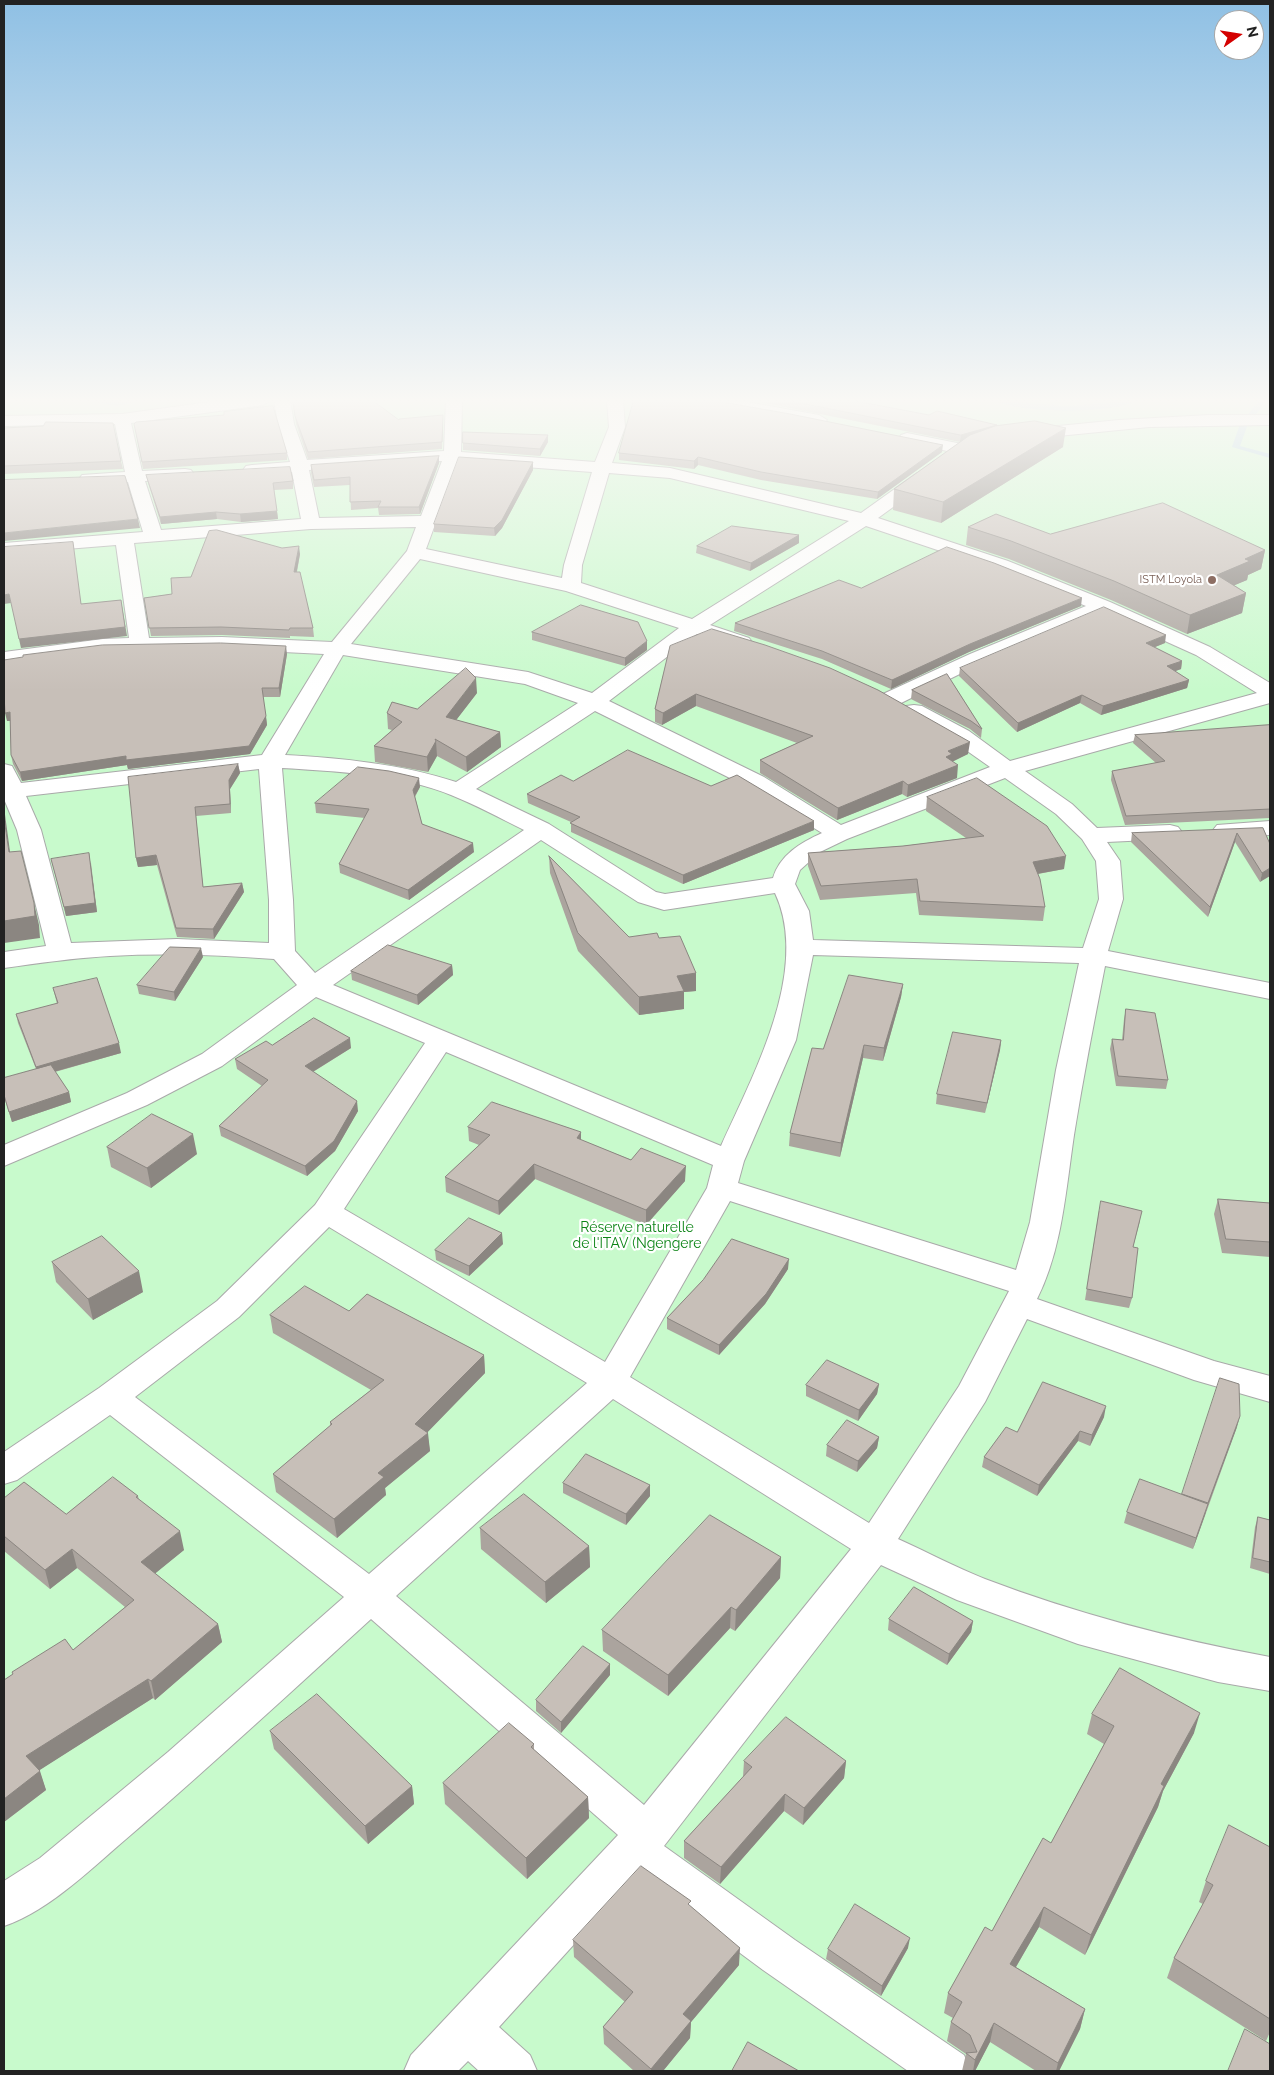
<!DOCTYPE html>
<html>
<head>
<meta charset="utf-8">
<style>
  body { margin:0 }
  #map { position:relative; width:1274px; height:2075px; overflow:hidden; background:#f2efe9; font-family:Raleway,sans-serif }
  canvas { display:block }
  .frame { position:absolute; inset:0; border:5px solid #222; pointer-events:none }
  .north { position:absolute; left:1214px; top:10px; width:50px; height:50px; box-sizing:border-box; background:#fff; border:1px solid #a7a7a7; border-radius:50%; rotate:77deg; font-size:14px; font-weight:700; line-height:20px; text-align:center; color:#222 }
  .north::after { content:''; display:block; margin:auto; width:18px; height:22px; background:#d40000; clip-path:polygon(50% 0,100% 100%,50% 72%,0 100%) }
</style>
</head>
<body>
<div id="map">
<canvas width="1274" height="2075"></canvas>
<div class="frame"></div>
<div class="north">N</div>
</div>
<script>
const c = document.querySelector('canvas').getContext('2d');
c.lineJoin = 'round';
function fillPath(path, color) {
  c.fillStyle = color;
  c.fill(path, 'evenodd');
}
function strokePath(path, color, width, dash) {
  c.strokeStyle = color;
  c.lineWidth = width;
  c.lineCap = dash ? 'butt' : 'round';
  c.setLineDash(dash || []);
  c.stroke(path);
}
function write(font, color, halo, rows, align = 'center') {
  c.font = font + ' Raleway,sans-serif';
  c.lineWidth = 4.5;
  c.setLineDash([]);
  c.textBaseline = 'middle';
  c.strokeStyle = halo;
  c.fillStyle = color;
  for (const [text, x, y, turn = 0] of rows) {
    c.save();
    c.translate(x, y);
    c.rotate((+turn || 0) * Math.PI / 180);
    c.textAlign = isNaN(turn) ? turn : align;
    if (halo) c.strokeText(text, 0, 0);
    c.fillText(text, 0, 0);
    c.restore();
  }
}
const park = new Path2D(`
  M4 400H1270V2071H4Z`);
const stream = new Path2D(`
  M87 400H145L116 406Z
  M994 400 1067 406 1139 400C1113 414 1020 414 994 400Z
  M1260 400H1267L1248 424 1240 446 1270 454V458L1232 447 1240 424Z`);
const minor = new Path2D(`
  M224 400H271L263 405 131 423 142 471 185 469 191 470 194 474 191 478 185 479 145 481 161 530 301 519 292 472 252 475 246 474 243 470 246 466 252 465 290 462 278 424 274 400H290L294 424 307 460 444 451 446 400H462L461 452 595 462 609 427 607 400H623L625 427 612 463 670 468 861 513 917 473H929L932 477 929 481 878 518 1008 561 1110 602 1210 647 1270 683V703L1025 771 1072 804 1097 828 1170 825 1178 827 1182 832 1178 837 1170 839 1107 842 1120 861 1123 899 1108 951 1270 983V999L1105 966C1094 1022 1083 1078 1074 1135 1066 1189 1062 1250 1037 1299L1214 1361 1270 1376V1402L1194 1380 1027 1319 985 1402 898 1539C927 1552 955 1567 985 1579 1077 1614 1173 1639 1270 1657V1691L1218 1682 1078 1644 957 1600 881 1565 664 1846 795 1940 964 2055 971 2071H908L763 1970 636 1876 499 2027 530 2055 537 2071H479L468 2061 458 2071H404L411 2055 618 1835 371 1619C292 1691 214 1763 133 1833 95 1865 51 1910 4 1926V1881L40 1858 168 1752 344 1597 110 1415 17 1480 4 1484V1452L99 1388 217 1301 315 1205 425 1043 316 997 222 1066 147 1105 4 1166V1145L127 1093 202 1054 297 985 274 959C220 955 165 953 110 956 74 958 39 963 4 968V952L46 946 17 830 4 799V764L12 766 21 783 262 755 324 654 222 649 103 651 4 664V652L103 639 129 638 116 545 4 554V543L143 532 128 482 88 484 82 483 79 479 82 475 125 472 115 424 4 426V416L122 414ZM442 461 421 516 319 518 309 470ZM458 462 592 472 564 565 562 578 426 549ZM609 473 670 478 849 521 692 619 581 583 582 565ZM866 526 994 569 1086 606 970 654 883 694 880 699 883 704 891 705 899 704 984 662 1103 613 1196 655 1257 693 1010 761 969 731 922 706 914 705 906 706 903 711 906 716 953 741 990 767 841 825 764 777 609 701 697 634 742 648 749 646 752 642 749 638 710 625ZM416 527 407 551 332 642 222 637 149 638 134 543 311 529ZM420 559 566 591 679 628 592 693 528 672 351 644ZM343 655 525 684 578 703 456 782C401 764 342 758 285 755ZM595 711 748 787 822 833C800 843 780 855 773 878L665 894 656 892 549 824 476 789ZM282 768C335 771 402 775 451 795 476 805 500 818 524 830L315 973 295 951 293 900ZM259 769 269 900V943L177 939 71 943 41 830 26 796ZM1005 778 1056 814 1082 839 1096 861 1099 899 1083 948 813 940 809 911 795 884 800 870 820 852 847 839ZM541 840 638 902 664 910 775 893C811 970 753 1075 721 1146L333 985ZM813 955 1079 963 1056 1070 1030 1222 1016 1270 738 1183 744 1161 796 1040ZM446 1052 713 1165 707 1188 605 1362 344 1209ZM730 1201 1009 1291 959 1386 869 1523 630 1377ZM329 1227 587 1383 369 1574 135 1397 239 1317ZM613 1399 851 1549 644 1805 396 1596Z
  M699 400H736L819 415 827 420 819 425 707 405Z
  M1209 415H1270V425L1149 427 1028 439 1020 434 1028 429 1119 420Z
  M907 433 967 445 969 449 967 453 961 454 901 441 899 438 901 435Z
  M1270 821V835L1225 837 1217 835 1213 830 1217 825Z`);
const wall = new Path2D(`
  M750 400H858L856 402 929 415 997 426 1063 447 941 523 893 510 894 489 960 442Z
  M293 402 399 420 443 422 442 449 308 459 296 424Z
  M224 412 287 453V460L143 469 134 424 224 415Z
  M4 428 121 461 123 469 4 474V475Z
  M548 435V442L540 456 463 450V443Z
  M942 452 877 499 761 480 698 465 694 469 619 460V453Z
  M439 456V463L420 514 379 515 378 508 351 510 350 485 314 487 311 473V465Z
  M533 462V470L502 528 495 536 434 532V524Z
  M146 475 293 481V489L274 490 278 519 241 522 217 519 161 524 148 483Z
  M968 527 1050 534 1265 550 1261 569 1248 575 1247 580 1234 585 1246 593 1242 613 1187 634 1111 600 1009 559 966 545Z
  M799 535V543L750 571 696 553 697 546Z
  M300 554 297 572 313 628 314 637 290 636V638L222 635 151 636 144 598 172 594 191 577Z
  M861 588 1081 606 969 652 891 689 822 659 734 631 735 623Z
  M532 632 647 650 625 666 532 640Z
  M1165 643 1155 647 1182 661 1181 669 1175 671 1189 680 1187 688 1101 715 1080 703 1017 732 959 676 960 668Z
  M670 646 968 754 952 761 957 778 907 797 902 794 837 820 760 773V760L797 743 696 706 662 725 655 722V709Z
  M287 654 280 697H263L267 725 250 754 128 769 127 765 22 781 13 764 11 755 10 721H7Z
  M947 674 982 729 981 738 970 729 911 699 912 690Z
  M477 693 456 720 500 732 501 747 467 772 437 756 428 772 375 762 374 746 392 730 388 729 387 713 417 709Z
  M1270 725V818L1125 825 1111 780 1112 771 1156 763 1133 743 1135 735Z
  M238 764 240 773 230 789 231 813 196 816 203 887 242 883 244 892 214 939 177 937 157 865 138 867 136 858Z
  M573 781 814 830 683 884 571 832V822L528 803 527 794Z
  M420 787 415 797 422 824 474 852 409 900 340 873 339 864 365 818 316 813 315 803Z
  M927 797 1064 869 1038 874 1045 907 1043 921 919 915 916 893 820 900 808 866V853L903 846 966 838 926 811Z
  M1263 828 1270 844 1260 882 1235 842 1208 917 1131 842 1132 833Z
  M549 856 629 937 659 938 696 973V991L684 992V1009L639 1015 578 951 550 873Z
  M51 859 91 863 97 912 66 916Z
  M203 957 175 1001 139 994 137 985Z
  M452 965 453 975 418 1005 352 980 351 971Z
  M903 984 901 997 883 1061 863 1058 840 1157 789 1146 790 1133 823 1049Z
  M53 988 121 1053 55 1072 69 1092 71 1102 12 1122 4 1097V1078L36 1069 18 1023 16 1014 57 1004Z
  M1126 1009 1168 1080 1166 1089 1116 1086 1110 1049 1112 1039 1122 1040 1124 1019Z
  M1001 1040 1000 1050 985 1113 936 1104 937 1094Z
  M272 1045 351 1048 313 1072 358 1111 335 1151 307 1176 221 1136 219 1126 262 1086 237 1069 235 1059Z
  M468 1127 581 1132V1140L685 1181 646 1225 535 1179 499 1215 446 1192 445 1177 479 1145 469 1141Z
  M107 1147 197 1154 151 1188 111 1167Z
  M1218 1199 1270 1203V1257L1222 1253 1214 1214Z
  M1099 1211 1140 1221 1133 1247 1132 1298 1129 1308 1085 1300Z
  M503 1244 469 1276 436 1260 435 1250Z
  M52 1262 143 1292 93 1320 56 1282Z
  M788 1269 765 1304 719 1355 667 1329V1318L703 1280Z
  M349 1311 484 1355 485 1373 427 1432 430 1451 385 1488 386 1495 337 1538 276 1492 273 1474 330 1426V1422L371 1390 273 1333 270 1315Z
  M879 1384 877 1394 858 1421 806 1396V1385Z
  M1104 1417 1090 1446 1078 1441 1037 1496 982 1467 984 1457 1017 1432Z
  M1237 1427 1193 1549 1124 1523 1127 1512 1182 1495Z
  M879 1437 877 1448 857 1472 826 1456 827 1445Z
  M563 1483 650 1485V1496L626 1525 563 1493Z
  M138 1496 139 1500 184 1550 155 1573 218 1624 222 1642 155 1700 153 1698 39 1770 46 1790 4 1822V1680L13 1674 12 1672 73 1650 125 1607 77 1568 50 1589 4 1551V1498L66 1514Z
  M1258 1517 1270 1520V1574L1250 1568 1255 1527Z
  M480 1528 589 1546 590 1567 546 1603 481 1549Z
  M781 1557 780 1578 735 1631 730 1628 668 1696 603 1651 602 1630Z
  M889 1619 973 1621 971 1632 947 1665 888 1630Z
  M610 1675 561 1733 536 1711V1700Z
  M1092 1714 1194 1733 1163 1791 1158 1807 1085 1955 1039 1927 1016 1967 1085 2009 1080 2029 1059 2071H1036L990 2042 975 2071H962L966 2054 947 2041 951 2022 953 2018 944 2013 948 1993 992 1931 1051 1843 1104 1744 1087 1734Z
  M270 1731 412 1786 414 1804 368 1844 274 1749Z
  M534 1744V1750L588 1797 589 1818 527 1879 445 1804 443 1783Z
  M744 1761H846L844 1778 803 1825 784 1811 720 1884 684 1858V1841L743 1777Z
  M1270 1847V2032L1266 2041 1167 1978 1174 1958 1203 1904 1199 1902 1206 1881Z
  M691 1907 739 1965 691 2022 690 2038 663 2071H634L604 2044 603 2027 625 2002 574 1957 573 1940Z
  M908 1948 881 1996 826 1959 828 1949Z`);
const shadedWall = new Path2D(`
  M997 425V432L960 442 961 435Z
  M1066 428 1063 447 941 523 943 502Z
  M548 435V442L540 456V449Z
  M943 445 942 452 877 499 878 492Z
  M439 456V463L420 514 419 507Z
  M698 457V465L694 469V461Z
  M533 462V470L502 528 495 536 494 528Z
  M277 511 278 519 241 522 240 514Z
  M216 512 217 519 161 524 160 517Z
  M138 519 140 528 4 541V542V533Z
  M799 535V543L750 571 751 563Z
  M299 546 300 554 295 580 294 572Z
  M1265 550 1261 569 1248 575 1247 580 1214 594 1217 575 1245 559Z
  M1246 593 1242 613 1187 634 1190 615Z
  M9 594 11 603 4 604V595Z
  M1082 598 1081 606 969 652 891 689 892 680 970 644Z
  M121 600 127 636 21 648 19 639Z
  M1166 635 1165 643 1145 651 1146 643Z
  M647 641V650L625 666V658Z
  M286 646 287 654 280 697 279 688Z
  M1182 661 1181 669 1165 675 1167 666Z
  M476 678 477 693 447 732 446 717Z
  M1189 680 1187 688 1101 715 1103 706Z
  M696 694V706L662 725 663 713Z
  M1082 695 1080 703 1017 732 1018 723Z
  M10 712 12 721H7L5 713Z
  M266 716 267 725 250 754 128 769 127 765 22 781 20 772Z
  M500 732 501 747 467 772 466 757Z
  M436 741 437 756 428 772 427 757Z
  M970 742 968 754 952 762 946 757 948 751Z
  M238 764 240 773 230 789 231 813 230 804 229 780Z
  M958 765 957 778 907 797 908 785Z
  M419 778 420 787 413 799V790Z
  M903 781 902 794 837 820 838 808Z
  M4 807 13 874 9 852 4 818Z
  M814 821V830L683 884V875Z
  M1237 833 1235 842 1208 917 1210 907Z
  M473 843 474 852 409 900 408 890Z
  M89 853 97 912 66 916 64 907Z
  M156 855 157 865 138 867 136 858Z
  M1066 856 1064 869 1031 875 1033 862Z
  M1270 868V876L1260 882 1262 873Z
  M242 883 244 892 214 939 213 929Z
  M34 903 39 925 40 938 4 943V921Z
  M201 948 203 957 175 1001 174 992Z
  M452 965 453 975 418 1005 417 995Z
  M696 973V991L684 992V1009L639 1015V997L677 976Z
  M903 984 901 997 883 1061 884 1048Z
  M350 1038 351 1048 306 1076 305 1066Z
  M1001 1040 1000 1050 985 1113 987 1103Z
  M119 1043 121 1053 39 1076 36 1067Z
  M864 1045 863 1058 840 1157 841 1143Z
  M69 1092 71 1102 12 1122 9 1112Z
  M357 1101 358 1111 335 1151 307 1176 305 1166Z
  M581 1132V1147L577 1138Z
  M193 1134 197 1154 151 1188 147 1168Z
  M534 1164 535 1179 499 1215 498 1201Z
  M686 1166 685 1181 646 1225V1210Z
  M502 1233 503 1244 469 1276V1266Z
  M789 1259 788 1269 765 1304 719 1355V1345Z
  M139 1271 143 1292 93 1320 88 1299Z
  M484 1355 485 1373 421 1439 428 1433 430 1451 385 1488 386 1495 337 1538 334 1519 378 1473 415 1424Z
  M879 1384 877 1394 858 1421 859 1410Z
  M1106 1406 1104 1417 1090 1446 1092 1435Z
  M1240 1416 1237 1427 1205 1513 1208 1503Z
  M1080 1431 1078 1441 1037 1496 1039 1485Z
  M879 1437 877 1448 857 1472 858 1461Z
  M650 1485V1496L626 1525V1514Z
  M1208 1504 1205 1515 1193 1549 1196 1538Z
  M180 1531 184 1550 146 1581 141 1562Z
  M589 1546 590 1567 546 1603 545 1582Z
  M72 1549 77 1568 50 1589 45 1570Z
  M781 1557 780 1578 735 1631 736 1610Z
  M731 1607 730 1628 668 1696V1675Z
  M973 1621 971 1632 947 1665 949 1654Z
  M218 1624 222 1642 155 1700 151 1681Z
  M610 1664V1675L561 1733V1722Z
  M148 1679 153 1698 32 1775 26 1756Z
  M1200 1713 1194 1733 1163 1791 1158 1807 1085 1955 1091 1935 1161 1784Z
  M846 1761 844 1778 803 1825 804 1808Z
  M40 1771 46 1790 4 1822V1799Z
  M412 1786 414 1804 368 1844 365 1826Z
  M785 1794 784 1811 720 1884 721 1867Z
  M588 1797 589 1818 527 1879 526 1858Z
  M1044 1907 1039 1927 1006 1984 1010 1964Z
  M910 1938 908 1948 881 1996 882 1986Z
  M740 1948 739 1965 691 2022 690 2038 663 2071H651V2069L683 2014Z
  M1085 2009 1080 2029 1059 2071H1056L1058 2063Z
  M994 2023 990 2042 975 2071H973L975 2060Z`);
const building = new Path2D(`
  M305 400H372L399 420V419L443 415 442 442 308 452 295 416 293 402Z
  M634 400H711L790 414 943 445 878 492 761 472 698 457 694 461 619 453Z
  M786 400H850L929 415 937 411 997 425 961 435Z
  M273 406 287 453 142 462 134 424 136 422 224 415V412Z
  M1035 421 1066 428 943 502 894 489 970 435 995 426Z
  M46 422 113 423 121 461 4 466V428L43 426Z
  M463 432 548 435 540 449 463 443Z
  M439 456 419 507H378L381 501 350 502V477L314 480 311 465Z
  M459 457 533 462 502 520 494 528 434 524Z
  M290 467 293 481 273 483 277 511 240 514 216 512 160 517 146 475Z
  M125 476 138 519 4 533V480Z
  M1163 503 1265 550 1245 559 1250 561 1217 575 1246 593 1190 615 1114 581 1011 541 968 527 996 514 1050 534Z
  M732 526 799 535 751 563 697 546Z
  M217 530 282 548 299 546 294 572H300L313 628H290L289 630 221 627 149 628 144 598 172 594 171 578 191 577 209 531Z
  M73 542 81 604 121 600 125 627 19 639 9 594 4 595V547Z
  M947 547 994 563 1082 598 970 644 892 680 822 651 735 623 839 580 861 588Z
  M581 605 638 622 647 641 625 658 532 632Z
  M1104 607 1166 635 1146 643 1182 661 1167 666 1189 680 1103 706 1082 695 1018 723 960 668Z
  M712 629 765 645 830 668 878 690 970 742 948 751 952 754 946 757 958 765 908 785 903 781 838 808 760 760 813 736 696 694 663 713 655 709 670 646Z
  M221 643 286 646 279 688H262L266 716 249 746 126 760V756L20 772 11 755 10 712 5 713 4 695V660L23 657V655L102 645Z
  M466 668 476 678 446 717 500 732 466 757 435 739 436 741 427 757 374 746 402 722 387 713 392 702 417 709Z
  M947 674 982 729 971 721 912 690Z
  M1270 725V809L1126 816 1112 771 1165 761 1135 735Z
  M628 750 711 786 737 775 814 821 683 875 570 823 580 817 527 794 561 775 573 781Z
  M238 764 229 780 230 804 195 807 203 887 242 883 213 929 176 928 156 855 136 858 128 777Z
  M358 767 389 771 419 778 413 790 422 824 473 843 408 890 339 864 369 809 315 803Z
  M977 778 1047 826 1066 856 1033 862 1040 879 1045 907 920 901 917 879 821 886 808 853 903 846 984 836 927 797Z
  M4 818 9 852 21 851 34 903 35 916 4 921Z
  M1263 828 1270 844V868L1262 873 1237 833 1210 907 1132 833Z
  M89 853 95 903 64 907 51 859Z
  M549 856 629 937 657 933 659 938 680 936 696 973 677 976 684 991 639 997 578 933Z
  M388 945 452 965 417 995 351 971Z
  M170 947 201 948 174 992 137 985Z
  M849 975 903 984 884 1048 864 1045 841 1143 790 1133 812 1048 823 1049Z
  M97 978 119 1043 36 1067 16 1014 58 1003 53 988Z
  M1126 1009 1155 1013 1168 1080 1118 1076 1112 1039 1123 1040Z
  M314 1018 350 1038 305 1066 357 1101 334 1141 305 1166 219 1126 268 1080 235 1059 266 1041 272 1045Z
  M953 1032 1001 1040 987 1103 937 1094Z
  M51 1065 69 1092 9 1112 4 1095V1078Z
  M492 1102 581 1132 577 1138 631 1160 641 1148 686 1166 646 1210 534 1164 498 1201 445 1177 490 1135 468 1127Z
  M152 1114 193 1134 147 1168 107 1147Z
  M1218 1199 1270 1203V1242L1226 1239Z
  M1101 1201 1142 1211 1133 1247 1138 1248 1132 1298 1087 1289Z
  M469 1218 502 1233 469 1266 435 1250Z
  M102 1236 139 1271 88 1299 52 1262Z
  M732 1239 789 1259 766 1294 719 1345 667 1318 703 1280Z
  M305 1286 349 1311 367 1294 484 1355 415 1424 428 1433 378 1473 384 1477 334 1519 273 1474 332 1424 330 1422 384 1380 270 1315Z
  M827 1360 879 1384 859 1410 806 1385Z
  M1220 1378 1239 1384 1240 1416 1208 1503 1182 1494Z
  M1043 1382 1106 1406 1092 1435 1080 1431 1039 1485 984 1457 1006 1427 1017 1432Z
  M847 1420 879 1437 858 1461 827 1445Z
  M586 1454 650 1485 626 1514 563 1483Z
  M113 1477 138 1496 136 1497 180 1531 141 1562 218 1624 151 1681 148 1679 26 1756 40 1771 4 1799V1680L13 1674 12 1672 65 1639 73 1650 134 1600 72 1549 45 1570 4 1536V1498L24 1482 66 1514Z
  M1140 1479 1208 1504 1196 1538 1127 1512Z
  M524 1494 589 1546 545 1582 480 1528Z
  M710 1515 781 1557 736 1610 731 1607 668 1675 602 1630Z
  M1258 1517 1270 1520V1562L1253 1558Z
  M914 1587 973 1621 949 1654 889 1619Z
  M583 1646 610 1664 561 1722 536 1700Z
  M1120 1668 1200 1713 1161 1784 1164 1786 1091 1935 1044 1907 1010 1964 1085 2009 1058 2063 994 2023 975 2060 966 2053 977 2052 970 2035 951 2022 962 2002 948 1993 985 1927 992 1931 1043 1838 1051 1843 1114 1726 1092 1714Z
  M317 1694 412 1786 365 1826 270 1731Z
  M786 1717 846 1761 804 1808 785 1794 721 1867 684 1841 752 1767 744 1761Z
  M509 1723 534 1744 531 1747 588 1797 526 1858 443 1783Z
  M1229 1825 1270 1847V2019L1174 1958 1213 1885 1206 1881Z
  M641 1866 691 1901 688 1904 740 1948 683 2014 691 2021 651 2069 603 2027 633 1992 573 1940Z
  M855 1904 910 1938 882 1986 828 1949Z
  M1245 2029 1270 2044V2071H1228Z
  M748 2042 799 2071H732Z`);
const markers = [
  [1212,580,5,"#8d6e63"]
];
const farEducationnames = [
  ["ISTM Loyola",1202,580]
];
const parkNames = [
  ["Réserve naturelle",637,1228],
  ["de l'ITAV (Ngengere",637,1244]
];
fillPath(park, '#c8facc');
fillPath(stream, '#aad3df');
strokePath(minor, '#a9a9a9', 2);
fillPath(minor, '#fff');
fillPath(wall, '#aba49e');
fillPath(shadedWall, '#8b8681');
fillPath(building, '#c7bfb8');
strokePath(building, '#8b8681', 1);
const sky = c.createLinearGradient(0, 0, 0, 691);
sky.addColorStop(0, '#8fc0e4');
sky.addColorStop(0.58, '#f9f8f5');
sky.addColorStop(1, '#f9f8f500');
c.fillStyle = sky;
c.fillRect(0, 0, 1274, 691);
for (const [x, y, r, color] of markers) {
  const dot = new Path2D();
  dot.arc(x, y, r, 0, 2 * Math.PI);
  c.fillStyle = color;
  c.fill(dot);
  strokePath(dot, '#fff', 2);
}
write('11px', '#785e54', '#fff', farEducationnames, 'right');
write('14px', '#0c8416', '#fff', parkNames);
</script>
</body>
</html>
